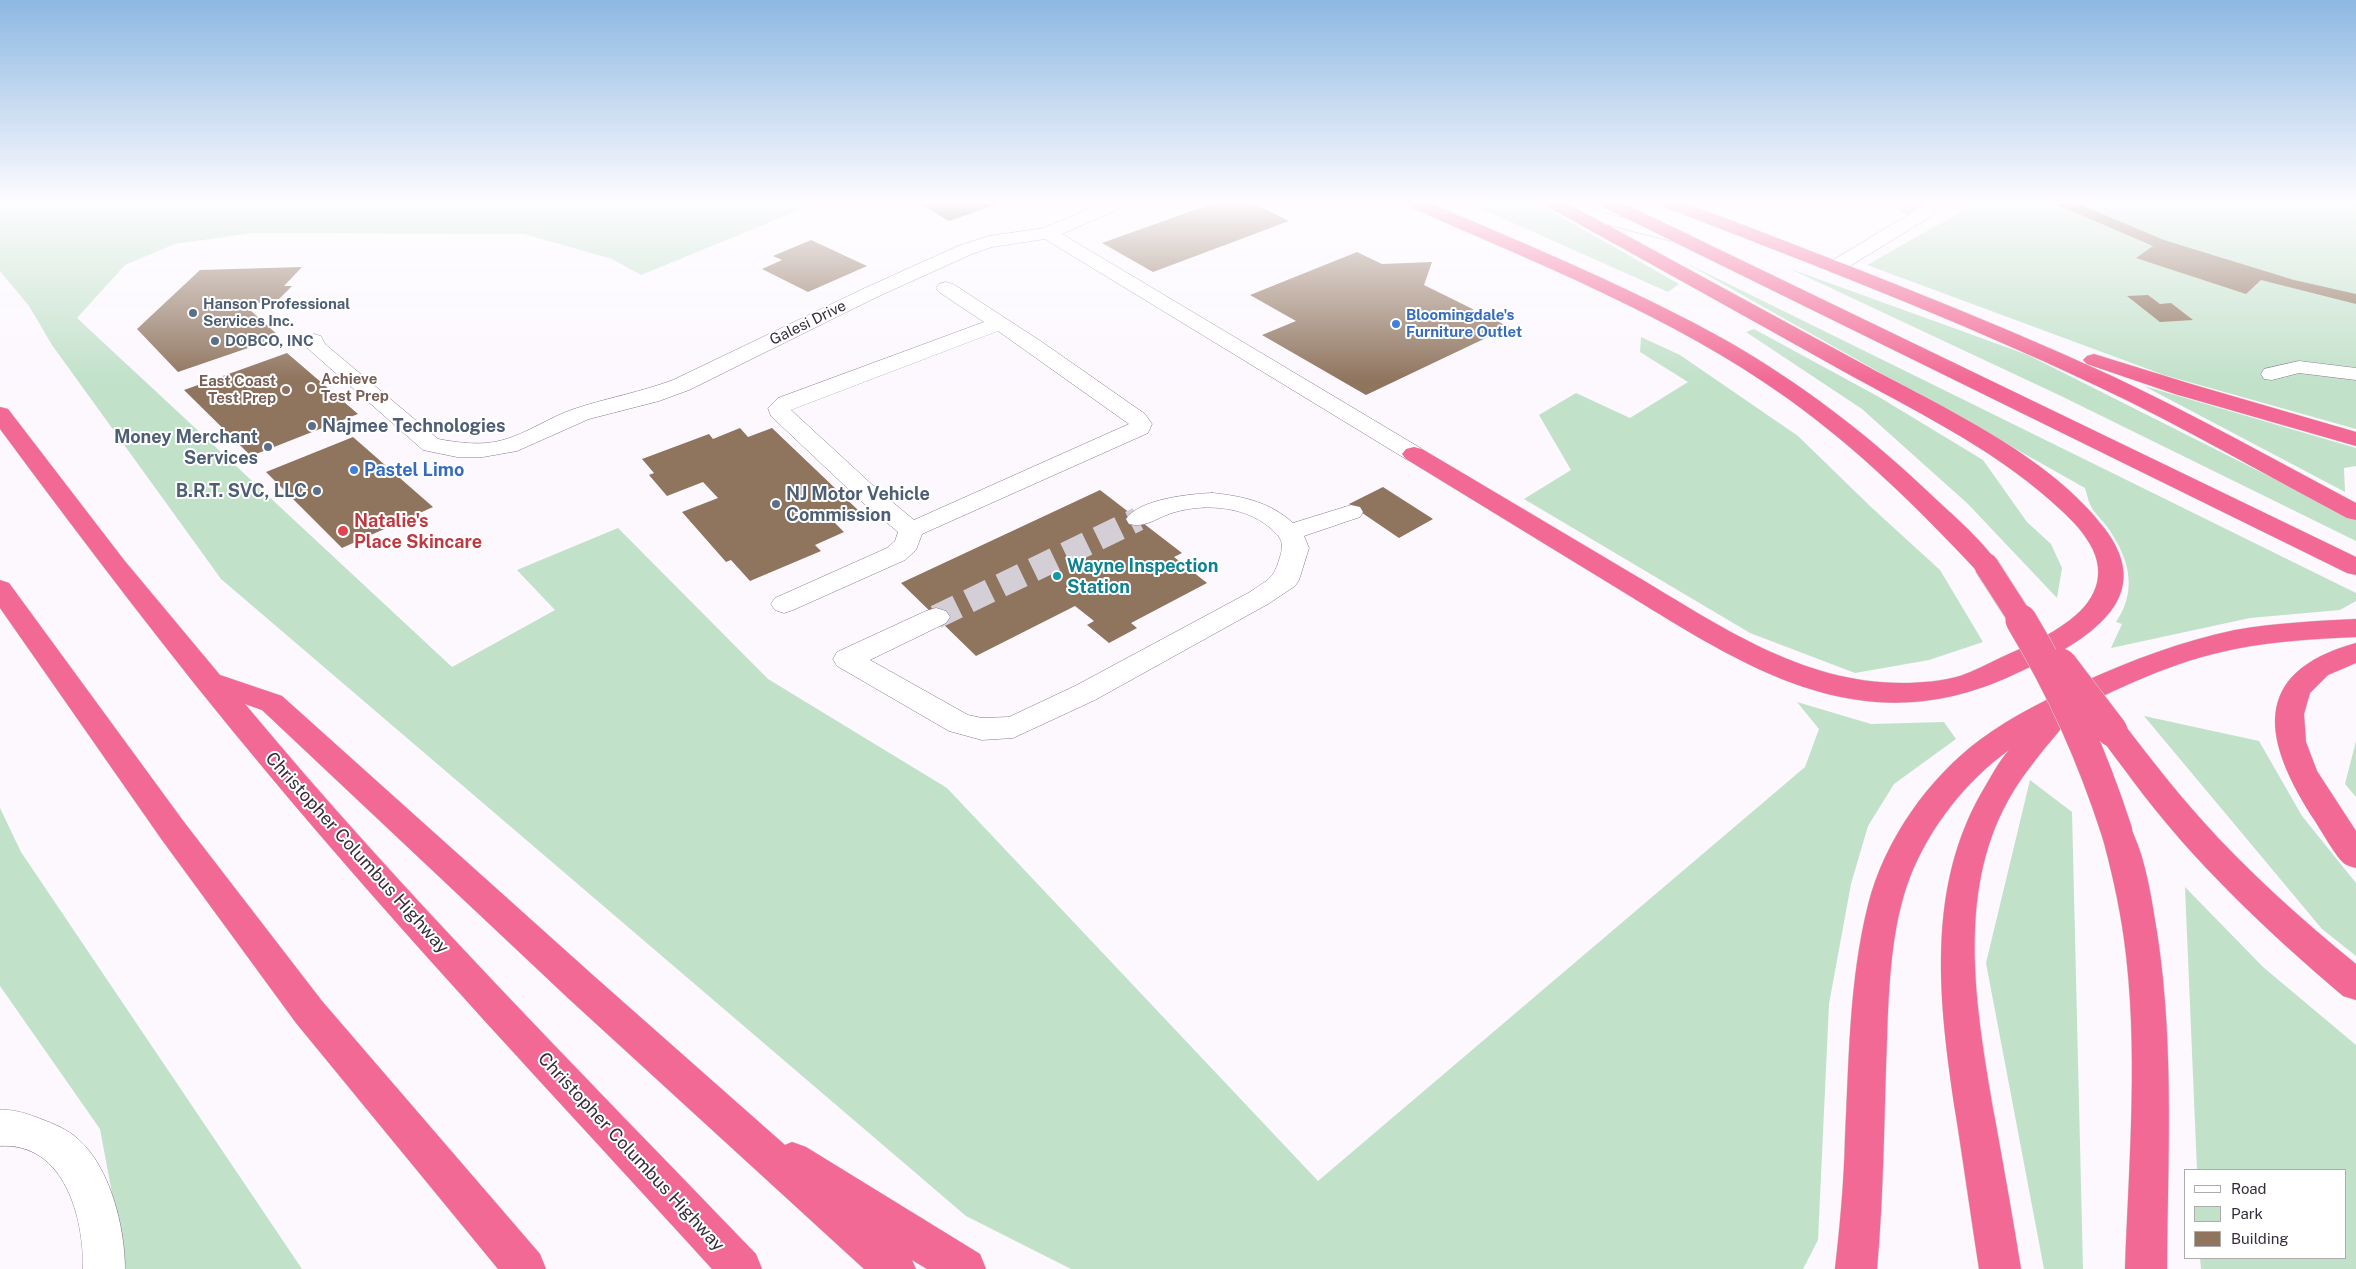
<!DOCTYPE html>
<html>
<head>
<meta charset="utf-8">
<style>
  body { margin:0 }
  #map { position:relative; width:2356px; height:1269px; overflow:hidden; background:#fcf8fe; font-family:"Public Sans",sans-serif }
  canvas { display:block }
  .legend { position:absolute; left:2184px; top:1169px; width:162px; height:90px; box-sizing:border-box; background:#fff; border:1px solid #aeabb0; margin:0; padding:6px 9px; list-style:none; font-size:15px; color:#352d39 }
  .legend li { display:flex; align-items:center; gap:10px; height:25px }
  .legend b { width:25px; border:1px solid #aeabb0 }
</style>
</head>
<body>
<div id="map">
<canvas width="2356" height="1269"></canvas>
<ul class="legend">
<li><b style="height:6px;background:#fff"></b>Road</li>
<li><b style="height:14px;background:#c1e1c9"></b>Park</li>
<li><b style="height:14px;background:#8f745e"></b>Building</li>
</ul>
</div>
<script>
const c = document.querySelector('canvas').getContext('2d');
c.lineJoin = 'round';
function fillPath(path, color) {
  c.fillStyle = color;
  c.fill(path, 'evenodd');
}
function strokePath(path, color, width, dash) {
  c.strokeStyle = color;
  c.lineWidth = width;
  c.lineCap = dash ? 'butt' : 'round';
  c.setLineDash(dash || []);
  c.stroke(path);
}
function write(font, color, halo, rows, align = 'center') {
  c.font = font + ' "Public Sans",sans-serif';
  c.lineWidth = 4;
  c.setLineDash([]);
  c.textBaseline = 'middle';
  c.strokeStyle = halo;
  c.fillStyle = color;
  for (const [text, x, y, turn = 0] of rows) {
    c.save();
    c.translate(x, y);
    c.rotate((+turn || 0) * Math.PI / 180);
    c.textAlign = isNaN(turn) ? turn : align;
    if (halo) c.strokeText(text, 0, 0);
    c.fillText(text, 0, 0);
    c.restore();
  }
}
const green = new Path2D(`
  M0 203H817L641 275 612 259 524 234 253 233 175 244 125 265 77 318 452 667 555 610 517 570 618 528 768 679 947 788 1318 1181 1805 767 1819 729 1797 702 1871 724 1944 722 1956 739 1894 784 1868 826 1851 884 1829 1004 1818 1240 1803 1269H1071L966 1216 221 579 52 345 29 306 0 271Z
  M1468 203H1537L1679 284 1668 292Z
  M1976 203H2356V429L2164 375 1867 265Z
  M1682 261 2356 593V601L2340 610 2250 618 2111 648 2122 624 2116 622C2137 591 2130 561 2110 531 2105 523 2098 517 2093 510 2089 504 2087 495 2085 488Z
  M1788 268 2028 355 2356 520V541L2061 396Z
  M1754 329 1879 397 1983 460 2027 522 2051 544 2062 568 2057 598 1968 504 1862 409 1746 332Z
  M1641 337 1680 355 1798 436 1871 507 1940 570 1983 642 1929 660 1855 673 1750 633 1524 499 1571 470 1539 415 1576 393 1630 418 1688 382 1640 352Z
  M2144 386 2356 448V466L2344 468 2345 492Z
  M2144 716 2259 741 2302 816 2356 883V956L2322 929Z
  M2356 741V797L2345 784Z
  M2030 780 2072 812 2083 1269H2044L1986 963Z
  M0 808 21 852 302 1269H126L100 1129 0 986Z
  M2185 887 2263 967 2356 1045V1269H2201L2200 1258H2345V1170H2197Z`);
const building = new Path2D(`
  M919 203H1002L949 221Z
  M1214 203H1253L1289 221 1153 272 1102 243Z
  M2053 203H2076L2164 240 2294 280 2356 294V304L2261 280 2246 294 2136 258 2153 246Z
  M811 240 867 266 808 292 762 269 782 260 773 256Z
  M1357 252 1382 264 1432 262 1424 285 1509 327 1366 395 1262 335 1296 321 1250 295Z
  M302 267 284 286H292L279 299 273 300 270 303H257L250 310 280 337 178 372 137 329 200 270Z
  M2148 295 2160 304 2171 303 2193 320 2160 322 2127 296Z
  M287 353 358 414 251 456 184 390Z
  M740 428 748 437 772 428 859 511 834 522 844 532 815 545 821 551 750 581 731 560 726 562 682 512 718 498 703 482 667 496 649 475 654 473 642 459 709 434 713 439Z
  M353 437 433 507 342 548 266 472Z
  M1383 487 1433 519 1399 538 1349 504Z
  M1100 490 1182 553 1174 557 1207 583 1131 623 1137 628 1109 643 1087 625 1094 621 1075 606 976 656 901 583Z`);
const minorTunnelFar1 = new Path2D(`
  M1903 203 1927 211`);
const minorTunnel = new Path2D(`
  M936 617 1138 519`);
const minor = new Path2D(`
  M1103 203H1127L1124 207 1062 234 1422 449 1426 454 1422 459 1414 461 1406 459 1045 239 992 247 972 254 879 296 689 390 659 401 589 419 517 451 483 457H457L423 450 305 346 304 340 307 336 314 334 321 336 325 344 438 439C459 443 482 446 503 440 528 433 550 417 574 409 607 398 641 392 673 380L865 288 958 246 989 236 1044 228Z
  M1554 203H1579L1605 213 1691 235 1694 239 1691 243H1679L1593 221 1557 207Z
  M1927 206 1933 207 1936 211 1933 215 1842 271 1835 273 1828 271 1826 267 1828 263 1921 207Z
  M946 282 953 284 1042 342 1145 414 1152 424 1148 433 922 534 916 550 905 560 793 610 784 613 775 610 771 604 775 598 887 548 895 541 898 532 861 501 771 416 768 408 778 398 984 322 939 292 936 288 939 284ZM998 331 1129 424 914 520 879 491 791 410Z
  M2299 361 2356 368V380L2299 373 2272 380 2264 379 2261 374 2264 369Z
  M1212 493C1242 496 1270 502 1293 523L1351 505 1360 507 1363 512 1360 517 1304 536 1309 548 1299 580 1295 586 1268 604 1095 700 1013 738 982 740 949 731 837 666 833 659 837 652 926 611 936 608 946 611 950 617 946 623 870 660 968 715 982 718 1009 717 1075 686 1250 592C1267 580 1273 580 1279 560 1285 543 1282 538 1269 527 1243 505 1200 503 1169 514 1155 519 1145 528 1129 524L1126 519C1139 499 1190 494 1212 493Z
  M0 1110C14 1109 28 1114 41 1119 54 1124 67 1129 78 1139 110 1167 125 1227 125 1269H83C84 1219 65 1142 0 1146Z`);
const highway = new Path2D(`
  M1407 203H1431C1531 247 1633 288 1729 342 1800 383 1866 433 1925 489 1949 512 1981 538 1999 565L1995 571 1986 573 1977 571C1918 508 1857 448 1787 398 1672 316 1538 264 1410 207Z
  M1545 203H1567C1665 256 1763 310 1861 363 1940 406 2051 456 2105 529 2130 562 2131 594 2100 623 2076 646 2045 660 2015 674 1857 749 1739 662 1607 582 1540 541 1473 500 1406 459L1402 454 1406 449 1414 447 1422 449C1493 491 1564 533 1636 576 1719 625 1801 683 1902 683 1922 683 1942 681 1960 676 1974 671 1987 664 2000 658 2024 647 2049 636 2070 620 2099 598 2108 569 2086 538 2077 524 2063 512 2051 501 1989 446 1913 410 1841 370 1743 315 1646 261 1548 207Z
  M1600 203H1623L2356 557V575L2347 573 1603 207Z
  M1661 203H1686C1829 258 1973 312 2112 376 2195 415 2275 460 2356 503V520L2347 518C2264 474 2182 426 2097 386 1956 319 1809 263 1664 207Z
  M2094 354 2191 384 2356 432V446L2175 394 2087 364 2083 360 2087 356Z
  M0 407 8 409 124 560 220 675 282 696 595 977 785 1145 792 1142 806 1147 980 1254 986 1269H927L912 1260 916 1269H864L569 999 262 710 245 704C405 896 583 1074 756 1254L762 1269H712C562 1104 408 942 265 770 173 660 86 545 0 429Z
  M0 580 9 583 184 822 322 1001 540 1254 546 1269H498L296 1023 162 840 0 608Z
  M2356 619V637C2315 639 2275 641 2235 649 2174 661 2117 688 2062 717L2065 722 2060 730C2039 755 2018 780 2003 810 1956 905 1978 1019 1995 1119 2004 1169 2013 1219 2021 1269H1979C1971 1218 1964 1167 1956 1116 1939 1004 1924 886 1986 785 1993 773 2000 760 2009 750 1965 782 1930 827 1910 877 1891 927 1889 985 1887 1038 1884 1115 1884 1192 1877 1269H1835C1840 1225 1844 1182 1845 1138 1849 1061 1849 981 1868 905 1884 841 1928 778 1981 739 2012 716 2048 699 2083 682 2132 660 2182 641 2235 630 2275 623 2315 621 2356 619Z
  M2356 643V663L2328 675 2310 693 2304 714 2306 742 2317 771 2356 831V868C2353 867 2348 866 2345 864 2337 859 2321 830 2315 821 2264 743 2247 673 2356 643Z
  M2112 720 2123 723C2148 755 2173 788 2200 818 2247 871 2301 919 2356 964V1000L2343 996C2267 931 2193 862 2133 781 2121 764 2107 748 2097 731L2101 723Z
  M2117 819 2128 823C2143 850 2149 884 2154 914 2175 1031 2168 1151 2167 1269H2125C2129 1160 2139 1048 2124 939 2119 903 2111 868 2101 832L2106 823Z`);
const highwayBridgeFar1 = new Path2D(`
  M1986 565 2022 621`);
const highwayBridge = new Path2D(`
  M2021 620C2063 690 2092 755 2117 832
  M2061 664 2112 731`);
const markers = [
  [193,313,5,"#5c6f8a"],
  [1396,324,5,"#3f7fe0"],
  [215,341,5,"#5c6f8a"],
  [311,388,5,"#8d6e63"],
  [286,390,5,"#8d6e63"],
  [312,426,5,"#5c6f8a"],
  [268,447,5,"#5c6f8a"],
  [354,470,5,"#3f7fe0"],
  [317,491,5,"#5c6f8a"],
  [776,504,5,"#5c6f8a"],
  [343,531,6,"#e0444e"],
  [1057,576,5,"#0f9aa8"]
];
const farServicenames = [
  ["Hanson Professional",203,304],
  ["Services Inc.",203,321],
  ["DOBCO, INC",225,341]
];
const farShopnames = [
  ["Bloomingdale's",1406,315],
  ["Furniture Outlet",1406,332]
];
const farStreetnames = [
  ["Galesi Drive",808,323,-26]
];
const farEducationnames = [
  ["Achieve",321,379],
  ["Test Prep",321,396],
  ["East Coast",276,381,"right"],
  ["Test Prep",276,398,"right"]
];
const serviceNames = [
  ["Najmee Technologies",322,426],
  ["Money Merchant",258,437,"right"],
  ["Services",258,458,"right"],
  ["B.R.T. SVC, LLC",307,491,"right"],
  ["NJ Motor Vehicle",786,494],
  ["Commission",786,515]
];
const shopNames = [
  ["Pastel Limo",364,470]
];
const healthNames = [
  ["Natalie's",354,521],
  ["Place Skincare",354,542]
];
const cultureNames = [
  ["Wayne Inspection",1067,566],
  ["Station",1067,587]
];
const streetNames = [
  ["Christopher Columbus Highway",357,853,48],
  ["Christopher Columbus Highway",631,1152,47]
];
fillPath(green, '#c1e1c9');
fillPath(building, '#8f745e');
strokePath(minorTunnelFar1, '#d4cfd7', 19, [19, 10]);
strokePath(minorTunnel, '#d4cfd7', 24, [24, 12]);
strokePath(minor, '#8a7693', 1);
strokePath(highway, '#d7d5d7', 1);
fillPath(minor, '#fff');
fillPath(highway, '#f16994');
strokePath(highwayBridgeFar1, '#d7d5d7', 26, []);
strokePath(highwayBridge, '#d7d5d7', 32, []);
strokePath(highwayBridgeFar1, '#f16994', 24);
strokePath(highwayBridge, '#f16994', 31);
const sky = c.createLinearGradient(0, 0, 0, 381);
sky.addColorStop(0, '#8db8e2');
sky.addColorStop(0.53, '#fefcff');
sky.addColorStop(1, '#fefcff00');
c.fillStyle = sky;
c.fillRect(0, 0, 2356, 381);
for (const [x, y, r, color] of markers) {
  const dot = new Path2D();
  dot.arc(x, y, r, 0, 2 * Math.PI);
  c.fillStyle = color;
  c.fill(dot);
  strokePath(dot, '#fff', 2);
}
write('bold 15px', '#4e5e75', '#fff', farServicenames, 'left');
write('bold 15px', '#366cbe', '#fff', farShopnames, 'left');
write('15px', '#352d39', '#fff', farStreetnames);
write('bold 15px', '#785e54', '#fff', farEducationnames, 'left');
write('bold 18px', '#4e5e75', '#fff', serviceNames, 'left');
write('bold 18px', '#366cbe', '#fff', shopNames, 'left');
write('bold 18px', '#be3a42', '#fff', healthNames, 'left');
write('bold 18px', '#0d838f', '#fff', cultureNames, 'left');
write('18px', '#352d39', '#fff', streetNames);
</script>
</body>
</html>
